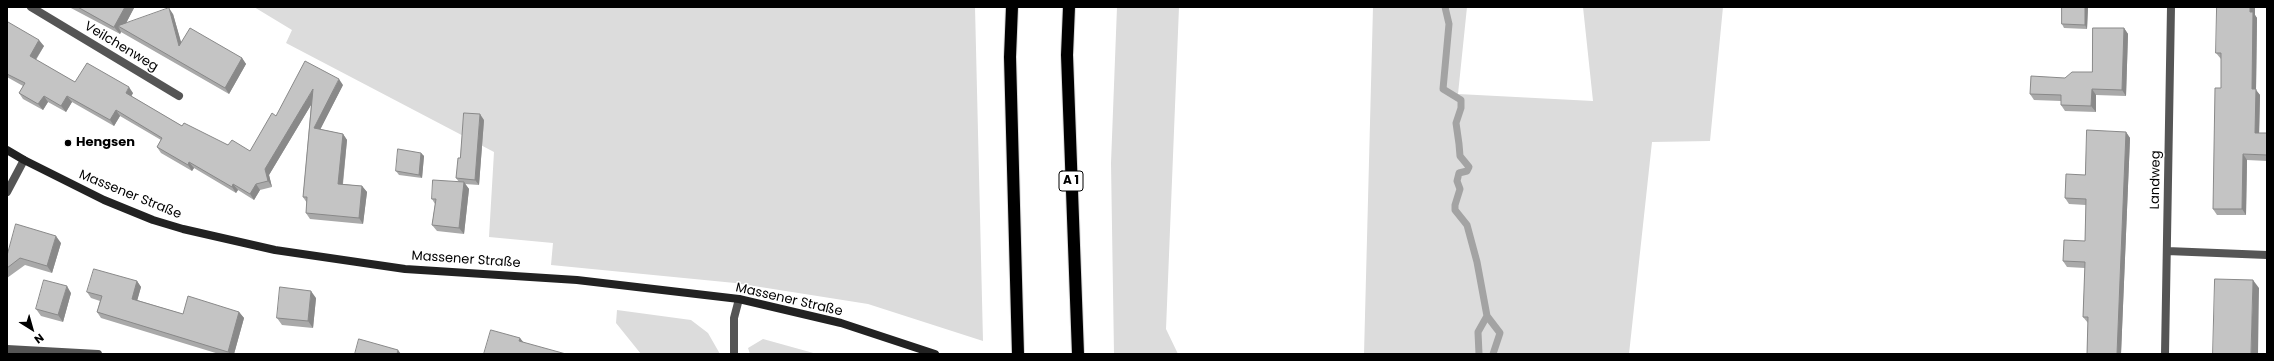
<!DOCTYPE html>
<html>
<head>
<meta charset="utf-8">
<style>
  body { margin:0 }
  #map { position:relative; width:2274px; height:361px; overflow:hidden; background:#fff; font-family:Poppins,sans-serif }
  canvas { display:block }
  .frame { position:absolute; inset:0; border:8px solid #000; pointer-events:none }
  .north { position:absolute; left:12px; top:309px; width:40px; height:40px; -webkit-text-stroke:3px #fff; paint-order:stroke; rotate:143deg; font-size:11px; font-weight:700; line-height:16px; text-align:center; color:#000 }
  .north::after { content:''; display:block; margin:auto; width:14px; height:18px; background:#000; clip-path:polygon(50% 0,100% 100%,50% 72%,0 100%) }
</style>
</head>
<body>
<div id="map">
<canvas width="2274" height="361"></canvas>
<div class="frame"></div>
<div class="north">N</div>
</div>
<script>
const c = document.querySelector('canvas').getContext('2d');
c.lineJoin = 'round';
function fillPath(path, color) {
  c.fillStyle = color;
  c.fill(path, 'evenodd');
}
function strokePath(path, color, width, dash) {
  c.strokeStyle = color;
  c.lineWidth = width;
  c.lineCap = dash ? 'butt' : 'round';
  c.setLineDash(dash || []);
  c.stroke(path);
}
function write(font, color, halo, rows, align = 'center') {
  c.font = font + ' Poppins,sans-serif';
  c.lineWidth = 3;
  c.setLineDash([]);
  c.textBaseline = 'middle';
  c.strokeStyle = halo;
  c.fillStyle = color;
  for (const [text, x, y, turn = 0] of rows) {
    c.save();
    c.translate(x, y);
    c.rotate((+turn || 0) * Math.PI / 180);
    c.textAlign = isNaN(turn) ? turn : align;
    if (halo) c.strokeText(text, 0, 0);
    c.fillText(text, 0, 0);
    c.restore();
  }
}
const green = new Path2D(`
  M254 7H975L983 341 868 304 735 283 551 265 553 243 489 237 494 152 286 43 292 30Z
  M1117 7H1179L1166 329 1178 354H1114L1111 163Z
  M1373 7H1467L1458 94 1593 101 1583 7H1723L1710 141 1652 142 1629 354H1364Z
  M617 310 691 320 708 333 720 354H641L616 323Z
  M763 339 817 354H750L748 348Z`);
const stream = new Path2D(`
  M1445 7 1449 24 1443 89 1461 100V108L1456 123 1459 144 1460 156 1469 167 1467 171 1459 173 1457 181 1460 189 1455 205V210L1467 225 1477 262 1487 316 1500 333 1493 354
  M1479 354 1478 332 1487 316`);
const service = new Path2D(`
  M7 349 98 354`);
const minor = new Path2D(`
  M31 7 179 96
  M7 192 24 160
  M2167 251 2267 255
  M734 354V318L739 299
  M2165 354 2171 7`);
const secondary = new Path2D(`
  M7 150 24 160 104 200 153 220 183 229 275 250 405 269 577 280 739 299 841 323 935 354`);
const motorway = new Path2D(`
  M1012 7 1010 57 1018 354
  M1069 7 1067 55 1078 354`);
const wall = new Path2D(`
  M69 7H134V8L126 23 173 14 181 43 242 58 246 64 229 94 121 32 120 34Z
  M2088 7 2087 29 2064 28 2062 24Z
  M2255 15 2257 18 2256 90 2260 95 2259 133H2267V161L2247 160 2246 215H2217L2213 209 2221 88V59L2216 53Z
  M7 25 44 46 36 60 75 82 133 93 131 96 182 126 228 145 250 151 276 116 343 85 320 129 343 134 347 140 343 184 362 186 367 192 363 224 310 219 306 213 307 203 303 197 311 105 269 175 272 187 260 190 254 200 238 190 236 193 194 168 192 171 161 153 157 147 161 140 120 116 114 126 72 102 66 112 48 102 43 110 23 99 19 93 23 86 7 77Z
  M2124 28 2128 34 2126 96 2096 95V112L2065 111 2061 105V101L2034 100 2030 94 2065 78 2092 72Z
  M484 120 479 185 465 184 469 189 464 234 437 231 432 225 435 204 432 199 459 182 456 178 460 158Z
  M2126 132 2130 138 2121 354H2087L2088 323 2083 317 2085 268 2067 267 2063 261 2085 241 2086 205 2069 204 2065 198 2085 175Z
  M421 153 424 156 422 178 399 175 396 171Z
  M61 243 52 273 25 265 7 278V256Z
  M137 281 141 287 137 300 183 314 239 312 244 318 234 354H219L101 318 97 312 100 301 91 298 87 292Z
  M71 293 63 322 41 316 36 309Z
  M316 298 313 328 282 325 277 318Z`);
const shadedWall = new Path2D(`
  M125 7H134V8L123 29 118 26 121 32 120 34 114 27Z
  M2085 7H2088L2087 29 2085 25Z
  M2250 7H2255V15L2257 18 2256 90 2260 95 2259 139 2255 133 2252 89Z
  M169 8 173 14 184 52 179 46Z
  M2124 28 2128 34 2126 96 2122 90Z
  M39 40 44 46 34 62 30 56Z
  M242 58 246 64 229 94 225 88Z
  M339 79 343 85 318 134 314 128Z
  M129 87 133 93 130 99 126 93Z
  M313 89 317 95 269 175 272 187 268 181 265 169Z
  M2092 89 2096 95V112L2091 106Z
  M44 96 48 102 43 110 38 104Z
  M67 96 72 102 66 112 61 106Z
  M116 110 120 116 114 126 110 120Z
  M480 114 484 120 479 185 475 180Z
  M2126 132 2130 138 2121 354H2117Z
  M343 134 347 140 342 190 338 184Z
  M421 153 424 156 422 178 419 175Z
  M2243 154 2247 160 2246 215 2242 209Z
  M189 162 194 168 192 171 188 165Z
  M464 182 469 189 464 234 459 228Z
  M233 184 238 190 236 193 232 187Z
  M256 184 260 190 254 200 250 194Z
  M362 186 367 192 363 224 359 218Z
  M56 236 61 243 52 273 47 266Z
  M2253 280 2259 288 2258 354H2251Z
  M137 281 141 287 136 305 132 299Z
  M67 286 71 293 63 322 58 315Z
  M311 291 316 298 313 328 308 321Z
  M239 312 244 318 234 354H230L228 352Z
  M520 338 525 344 519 341Z
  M398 350 401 354H397Z`);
const building = new Path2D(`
  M78 7H125L114 27Z
  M2062 7H2085V25L2062 24Z
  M2217 7H2250V12H2253L2252 89H2256L2255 133H2267V155L2243 154 2242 209H2213L2215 88H2221V53H2216Z
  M169 8 179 46 190 28 242 58 225 88 118 26Z
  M8 22 39 40 30 56 75 82 87 63 129 87 126 93 182 126 184 123 228 145 232 140 250 151 272 113 276 116 305 61 339 79 314 128 343 134 338 184 362 186 359 218 306 213 307 197H303L313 89 265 169 268 181 256 184 250 194 233 184 232 187 189 162 188 165 157 147 162 138 116 110 110 120 67 96 61 106 44 96 38 104 19 93 25 83 7 74V25Z
  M2093 28H2124L2122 90 2092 89 2091 106 2061 105V95L2030 94 2031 76 2065 78 2072 72H2092Z
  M464 113 480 114 475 180 456 178 458 158H460Z
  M2087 130 2126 132 2117 354H2087L2088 317H2083L2085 262 2063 261 2064 240 2085 241 2086 199 2065 198 2066 174 2085 175Z
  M398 149 421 153 419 175 396 171Z
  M433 180 464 182 459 228 432 225 436 199H432Z
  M16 224 56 236 47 266 20 258 7 268V256Z
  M94 269 137 281 132 299 183 314 188 296 239 312 228 352 97 312 102 296 87 292Z
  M2215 279 2253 280 2251 354H2213Z
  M44 280 67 286 58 315 36 309Z
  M280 287 311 291 308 321 277 318Z
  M491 330 520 338 519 341 566 354H484Z
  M359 339 398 350 397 354H355Z`);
const markers = [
  [68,143,4,"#000"]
];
const shields = [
  [1071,181,24]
];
const shieldNames = [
  ["A 1",1071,181]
];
const streetNames = [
  ["Veilchenweg",121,47,31],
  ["Landweg",2156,180,-89],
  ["Massener Straße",130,195,22],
  ["Massener Straße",466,260,4],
  ["Massener Straße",789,300,13]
];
const poiNames = [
  ["Hengsen",76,143]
];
fillPath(green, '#dcdcdc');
strokePath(stream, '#a3a3a3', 7);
strokePath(motorway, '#dbdbdb', 14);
strokePath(service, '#555', 8);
strokePath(minor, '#555', 8);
strokePath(secondary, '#222', 8);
strokePath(motorway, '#000', 12);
fillPath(wall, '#a9a9a9');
fillPath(shadedWall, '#898989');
fillPath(building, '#c4c4c4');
strokePath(building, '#898989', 1);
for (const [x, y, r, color] of markers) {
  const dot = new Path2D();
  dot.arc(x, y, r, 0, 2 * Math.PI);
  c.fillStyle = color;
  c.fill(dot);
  strokePath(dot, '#fff', 1.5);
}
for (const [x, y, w] of shields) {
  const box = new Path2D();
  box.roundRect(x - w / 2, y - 10, w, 20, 3);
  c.fillStyle = '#fff';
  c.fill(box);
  strokePath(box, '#000', 1);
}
write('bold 12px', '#000', null, shieldNames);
write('13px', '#000', '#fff', streetNames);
write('bold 13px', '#000', '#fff', poiNames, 'left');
</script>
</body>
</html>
